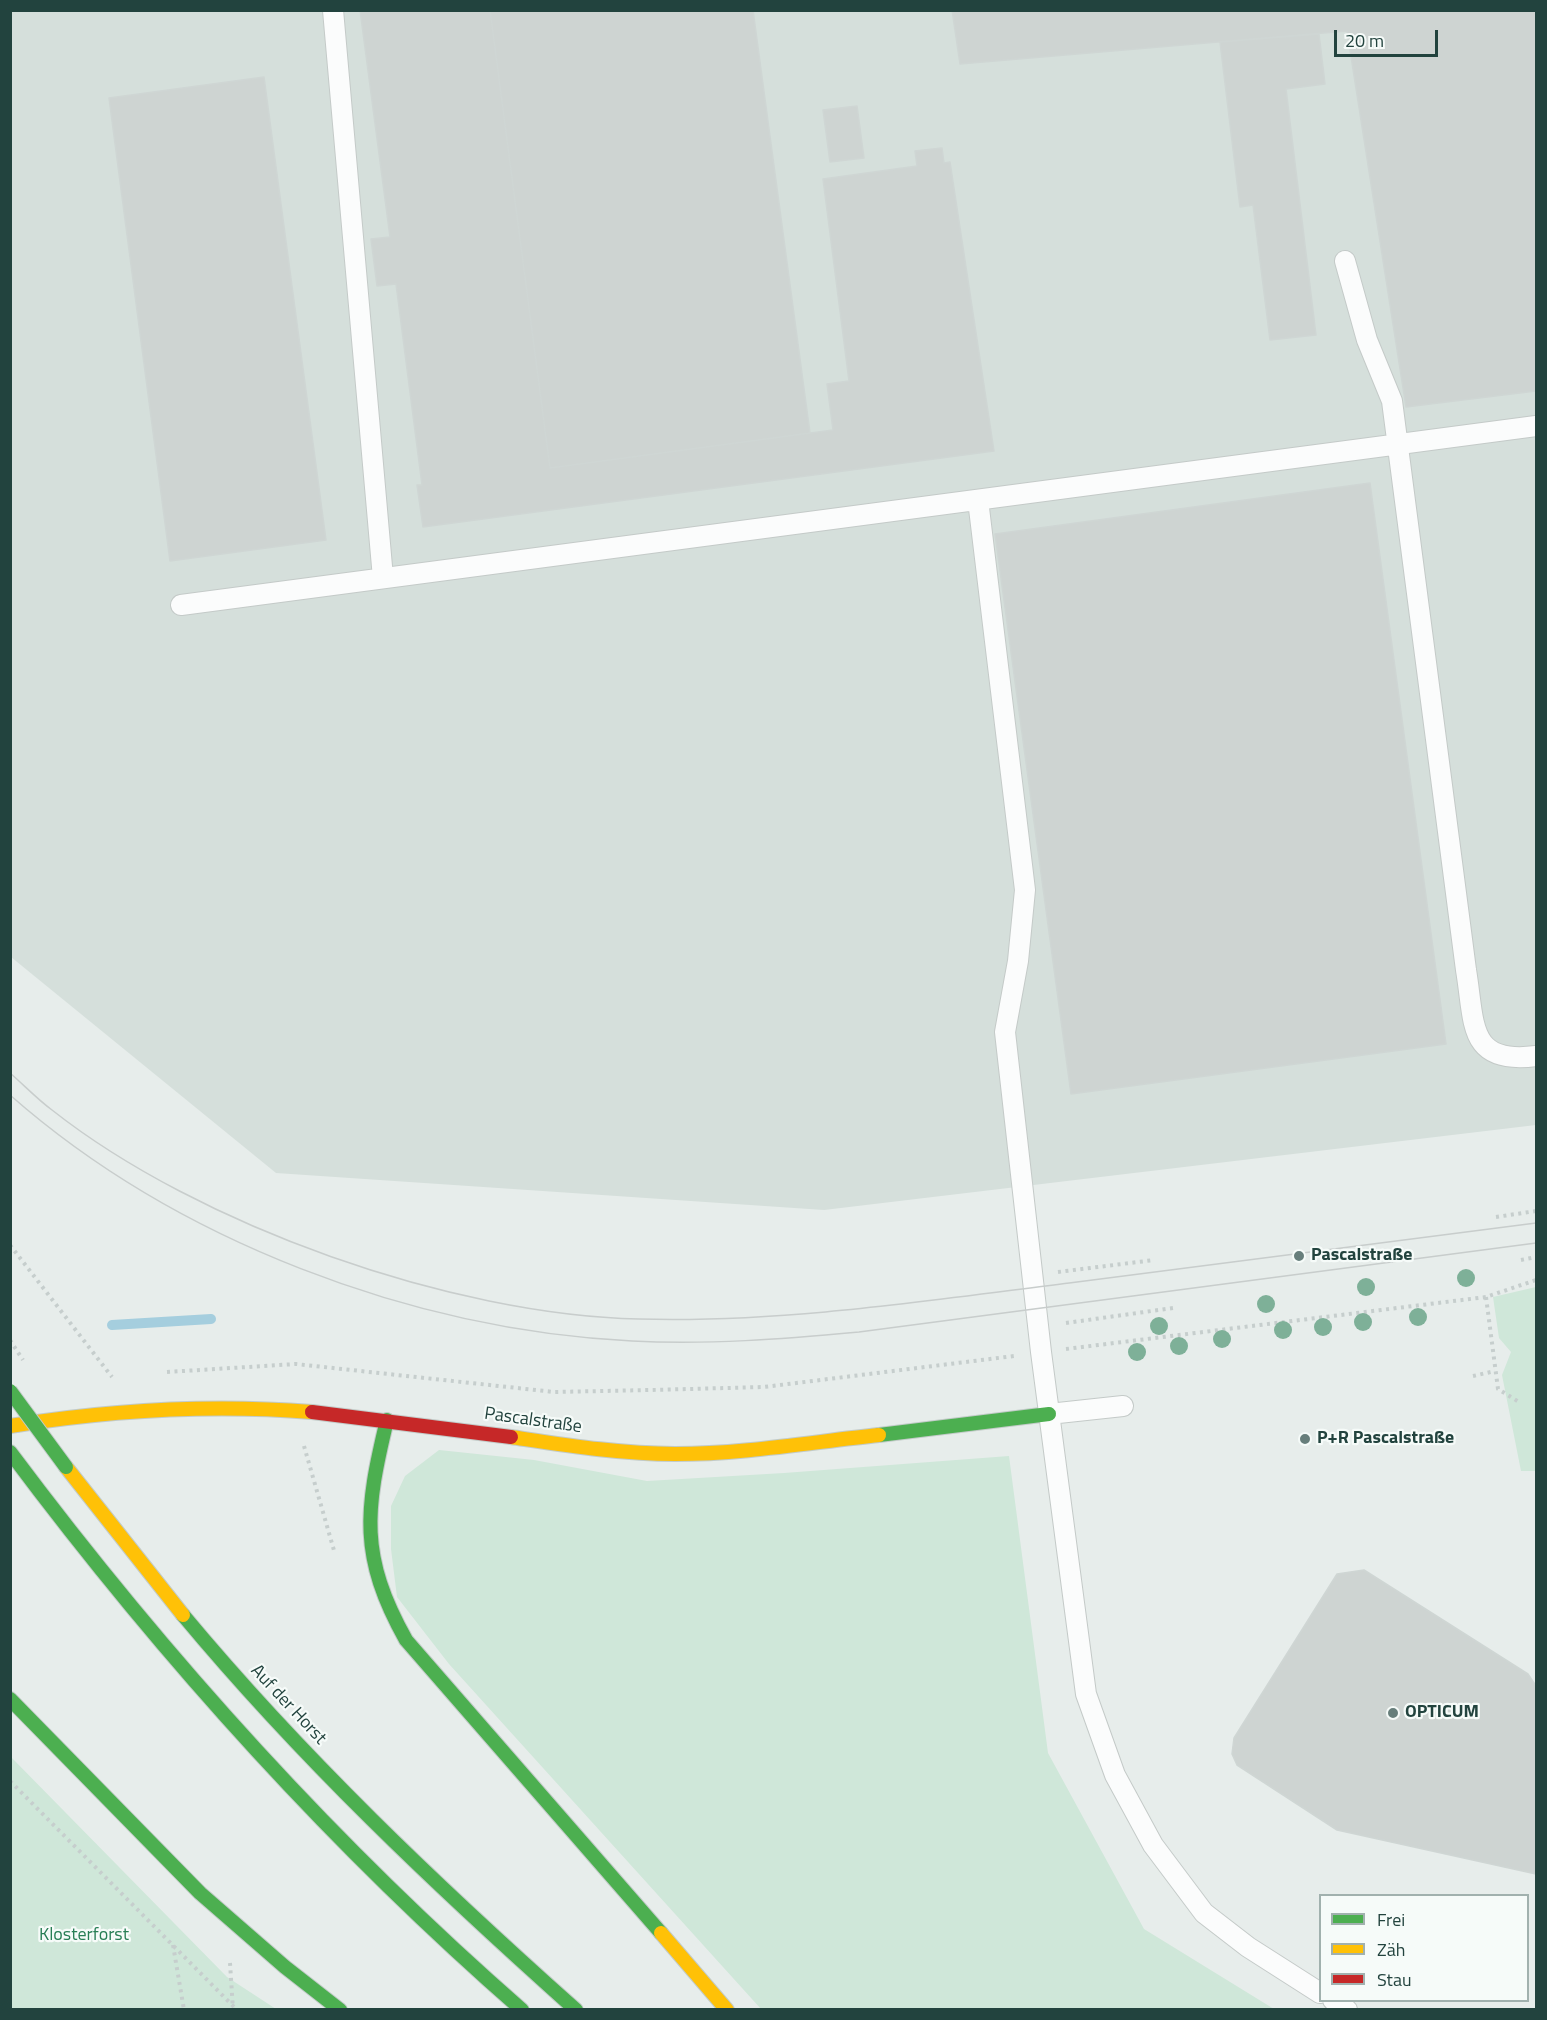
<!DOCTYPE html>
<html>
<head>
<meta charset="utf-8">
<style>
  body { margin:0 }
  #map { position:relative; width:1547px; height:2020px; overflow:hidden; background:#e7edeb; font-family:"Titillium Web",sans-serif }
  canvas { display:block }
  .frame { position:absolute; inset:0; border:12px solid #22433e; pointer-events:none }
  .legend { position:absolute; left:1319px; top:1894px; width:210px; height:108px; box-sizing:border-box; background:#f6fbf9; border:2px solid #a1b1ae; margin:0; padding:8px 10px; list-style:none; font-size:18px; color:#22433e }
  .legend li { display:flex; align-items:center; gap:12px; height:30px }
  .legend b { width:30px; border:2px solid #a1b1ae }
  .scale { position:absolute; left:1334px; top:30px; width:104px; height:27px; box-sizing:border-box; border:3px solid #22433e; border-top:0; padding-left:8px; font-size:18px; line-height:21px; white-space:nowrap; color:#22433e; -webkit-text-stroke:4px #f6fbf9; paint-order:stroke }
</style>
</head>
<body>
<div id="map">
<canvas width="1547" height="2020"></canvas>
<div class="frame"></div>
<ul class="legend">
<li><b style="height:8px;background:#4caf50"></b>Frei</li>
<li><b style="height:8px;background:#ffc107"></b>Zäh</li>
<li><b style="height:8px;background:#c62828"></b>Stau</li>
</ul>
<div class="scale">20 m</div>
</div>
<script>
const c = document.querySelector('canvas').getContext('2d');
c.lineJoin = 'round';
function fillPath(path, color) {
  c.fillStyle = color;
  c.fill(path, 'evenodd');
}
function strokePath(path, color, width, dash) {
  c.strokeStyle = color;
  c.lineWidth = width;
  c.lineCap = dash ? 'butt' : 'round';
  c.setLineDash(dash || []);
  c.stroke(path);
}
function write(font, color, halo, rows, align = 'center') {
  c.font = font + ' "Titillium Web",sans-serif';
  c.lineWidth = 4.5;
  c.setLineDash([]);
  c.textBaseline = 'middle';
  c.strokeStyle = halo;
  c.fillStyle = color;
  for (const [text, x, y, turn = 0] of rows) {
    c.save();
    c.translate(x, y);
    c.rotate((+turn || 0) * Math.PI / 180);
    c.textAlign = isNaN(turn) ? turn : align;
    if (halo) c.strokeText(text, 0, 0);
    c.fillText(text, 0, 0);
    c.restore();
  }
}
const built = new Path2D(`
  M10 11H1536V1125L824 1210 276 1173 11 957Z`);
const green = new Path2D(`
  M1536 1287V1471H1521L1502 1375 1511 1352 1499 1338 1493 1297Z
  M439 1450 534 1460 647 1481 784 1473 1009 1456 1048 1753 1144 1929 1274 2009H761L449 1664 397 1597 391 1549V1506L405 1476Z
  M11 1757 227 1977 276 2009H11Z`);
const stream = new Path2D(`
  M112 1325 211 1319`);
const building = new Path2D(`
  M360 10H490L550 468 833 430 827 384 849 381 823 179 917 166 915 151 942 148 944 163 950 162 994 451 423 527 417 485H422L396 284 377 286 371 239 390 237Z
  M490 10H753L810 433 550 468Z
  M952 10H1536V391L1406 407 1347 31 960 64Z
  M1319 34 1325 84 1286 89 1316 335 1270 340 1253 205 1240 207 1220 42Z
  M264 77 326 540 170 561 109 98Z
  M857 106 864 158 830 162 823 110Z
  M1370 483 1446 1044 1071 1094 995 534Z
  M1364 1570 1528 1674 1536 1686V1874L1337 1830 1237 1765 1232 1754 1234 1738 1337 1574Z`);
const path = new Path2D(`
  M1496 1217 1536 1211
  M10 1245 112 1377
  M1521 1260 1536 1257
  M1058 1272 1154 1260
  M1486 1297 1498 1389 1519 1402
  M1066 1323 1173 1308
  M10 1340 23 1360
  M1066 1349 1486 1297 1536 1280
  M167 1372 296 1364 554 1392 651 1390 764 1387 1014 1356
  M1473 1376 1495 1371
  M304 1446 335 1554
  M10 1781 237 2010
  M173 1945 184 2010
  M230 1963 233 2010`);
const lane = new Path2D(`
  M333 10 383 578
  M1345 261 1367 340 1392 401 1466 970C1475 1023 1467 1065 1536 1056
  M978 500 1025 890 1018 961 1005 1032 1041 1352 1086 1694 1115 1775 1153 1845 1204 1913 1248 1947 1320 1993
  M181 605 1536 426
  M1049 1414 1123 1406
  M1333 2000 1347 2010`);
const fast = new Path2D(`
  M387 1420C365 1511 359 1556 406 1640L661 1933
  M879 1435 1049 1414
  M10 1452C161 1654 332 1844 522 2010
  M183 1615C302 1758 437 1886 576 2010
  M10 1699 200 1893 285 1967 340 2010`);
const slow = new Path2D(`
  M10 1426C110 1410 211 1404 312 1412
  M511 1437C565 1445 620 1454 675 1454 743 1454 812 1442 879 1435
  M66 1467 183 1615
  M661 1933 727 2010`);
const jam = new Path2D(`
  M312 1412 511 1437`);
const tram = new Path2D(`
  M10 1073C24 1085 37 1099 52 1110 199 1226 452 1315 639 1319 785 1323 932 1300 1077 1282 1230 1263 1383 1244 1536 1223
  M10 1095C176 1241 412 1330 632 1341 708 1345 783 1339 859 1332L1536 1243`);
const fastBridge = new Path2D(`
  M10 1391 66 1467`);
const trees = [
  [1466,1278],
  [1366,1287],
  [1266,1304],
  [1418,1317],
  [1363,1322],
  [1159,1326],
  [1323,1327],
  [1283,1330],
  [1222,1339],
  [1179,1346],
  [1137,1352]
];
const markers = [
  [1299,1256,6,"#677e7b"],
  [1305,1439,6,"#677e7b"],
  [1393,1713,6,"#677e7b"]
];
const poiNames = [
  ["Pascalstraße",1311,1256],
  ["P+R Pascalstraße",1317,1439],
  ["OPTICUM",1405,1713]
];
const streetNames = [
  ["Pascalstraße",533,1421,8],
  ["Auf der Horst",288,1705,47]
];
const parkNames = [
  ["Klosterforst",84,1936]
];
fillPath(built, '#d5dfdb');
fillPath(green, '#cfe7d9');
strokePath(stream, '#a5cede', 10);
fillPath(building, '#ced4d2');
strokePath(building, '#cfd6d4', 1.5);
strokePath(lane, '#c4cac8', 22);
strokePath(fast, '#c2cbc8', 16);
strokePath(slow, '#c2cbc8', 16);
strokePath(jam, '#c2cbc8', 16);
strokePath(path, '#c6cecd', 4, [3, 4.5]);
strokePath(lane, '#fbfcfc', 20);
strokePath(fast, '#4caf50', 14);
strokePath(slow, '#ffc107', 14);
strokePath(jam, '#c62828', 14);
strokePath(tram, '#c8cdcc', 1.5);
strokePath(fastBridge, '#c2cbc8', 16, []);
strokePath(fastBridge, '#4caf50', 14);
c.fillStyle = '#7eb098';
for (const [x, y] of trees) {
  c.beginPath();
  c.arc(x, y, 9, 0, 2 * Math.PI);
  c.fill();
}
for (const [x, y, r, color] of markers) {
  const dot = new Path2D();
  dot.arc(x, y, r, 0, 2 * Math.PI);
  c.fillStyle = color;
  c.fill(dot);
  strokePath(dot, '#f6fbf9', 2);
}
write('bold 18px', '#22433e', '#f6fbf9', poiNames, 'left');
write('18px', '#22433e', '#f6fbf9', streetNames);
write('18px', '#287e55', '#f6fbf9', parkNames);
</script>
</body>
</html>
